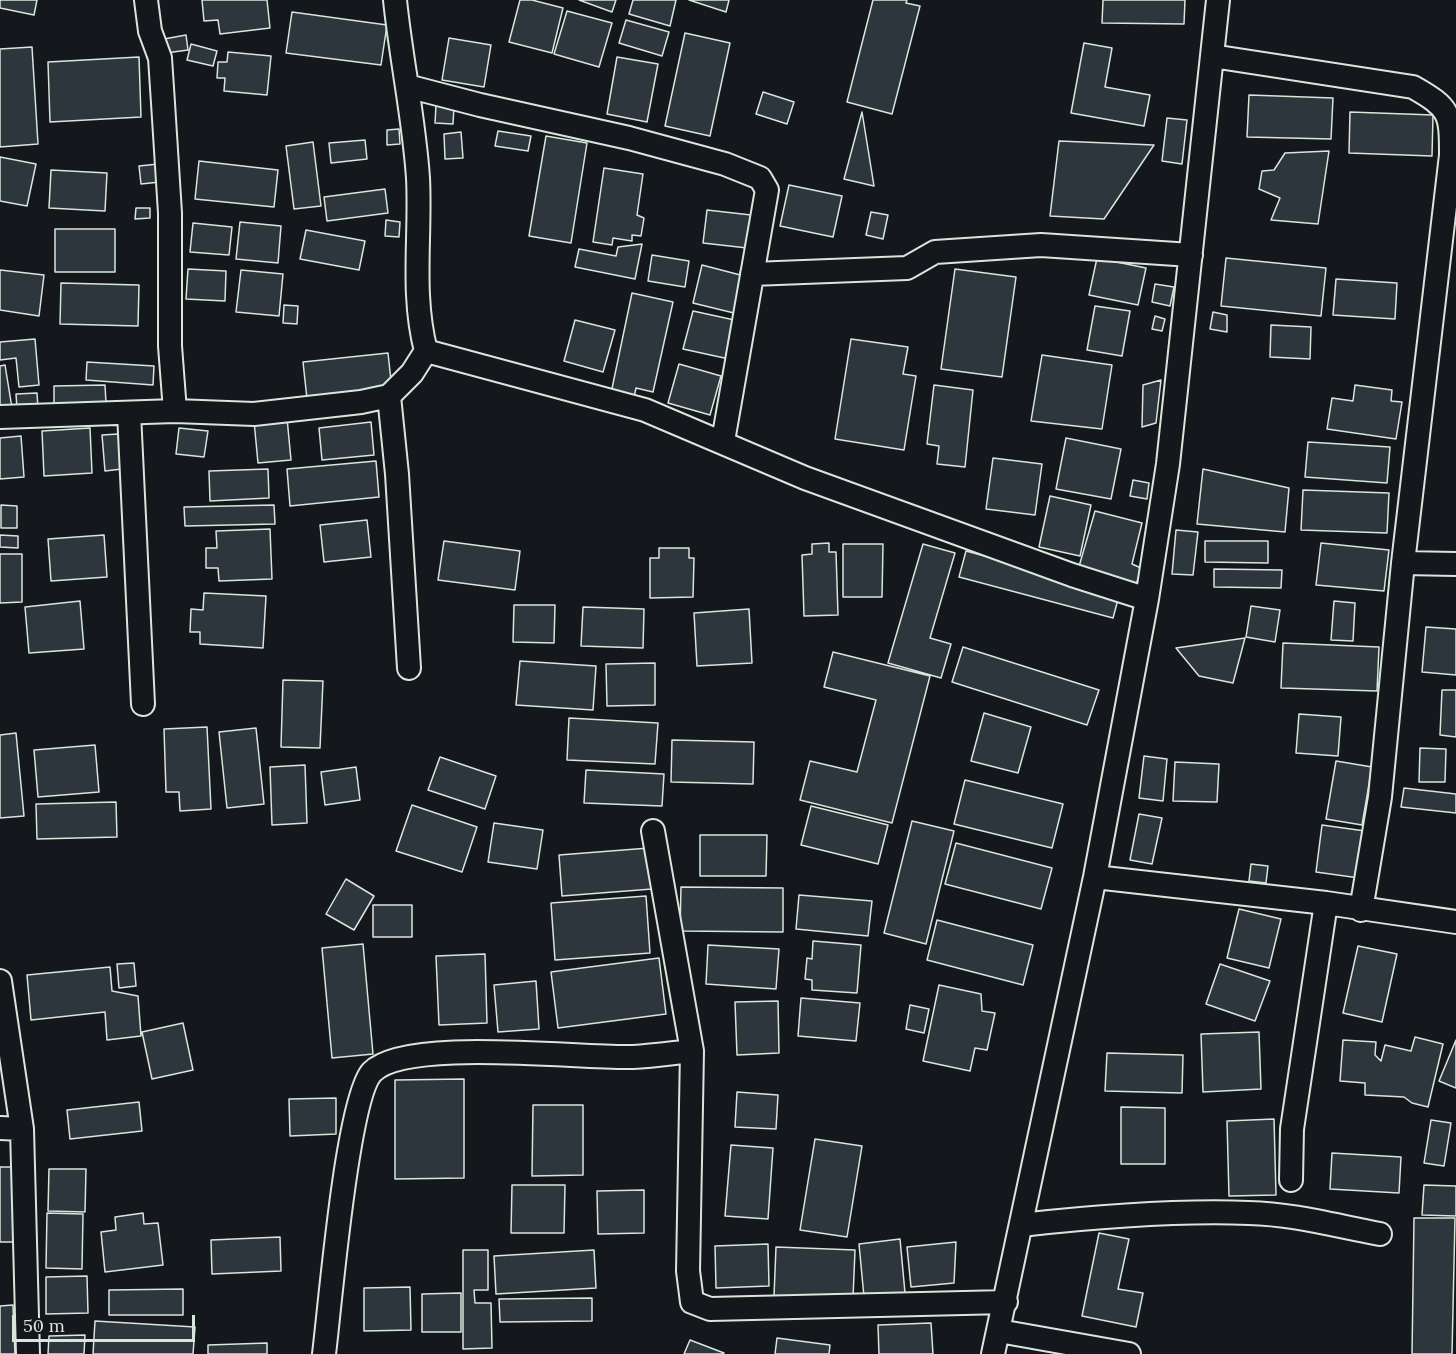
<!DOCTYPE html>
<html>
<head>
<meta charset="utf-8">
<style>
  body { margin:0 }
  #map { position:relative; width:1456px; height:1354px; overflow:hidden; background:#14181c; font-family:Lora,serif }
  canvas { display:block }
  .scale { position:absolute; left:12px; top:1315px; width:183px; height:27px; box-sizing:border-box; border:3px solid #d8e6dc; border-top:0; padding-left:8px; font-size:18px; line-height:21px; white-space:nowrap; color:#d8e6dc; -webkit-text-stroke:4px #14181c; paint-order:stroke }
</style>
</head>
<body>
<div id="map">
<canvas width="1456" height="1354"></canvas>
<div class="scale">50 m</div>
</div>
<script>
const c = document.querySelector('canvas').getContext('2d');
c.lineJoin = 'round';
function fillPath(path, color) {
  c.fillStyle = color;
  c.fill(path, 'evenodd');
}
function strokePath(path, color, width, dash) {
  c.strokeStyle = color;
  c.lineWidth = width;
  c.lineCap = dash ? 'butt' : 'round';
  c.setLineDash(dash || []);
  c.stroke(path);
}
const building = new Path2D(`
  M0 0H37L34 15 0 8Z
  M202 0H267L270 28 220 34 218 20 204 21Z
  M520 0H532L563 8 552 53 509 42Z
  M579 0H616L612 12Z
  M633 0H676L670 26 629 14Z
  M689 0H729L726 12Z
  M873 0H907L906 3 920 6 892 114 847 102Z
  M1103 0H1185L1184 24 1102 23Z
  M567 11 612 23 599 67 554 54Z
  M292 12 387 25 381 65 286 53Z
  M626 20 669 32 662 56 619 43Z
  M685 33 730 43 710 136 665 126Z
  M186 35 188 50 166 53 164 39Z
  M449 38 491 45 484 87 442 80Z
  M1084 43 1112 48 1105 87 1150 95 1144 126 1071 113Z
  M191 44 217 51 213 66 187 60Z
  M32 47 38 144 0 147V49Z
  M228 52 271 56 267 95 224 91 225 78H217L218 62H227Z
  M139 57 141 117 50 122 48 62Z
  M617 57 658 64 647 122 607 114Z
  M763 92 794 102 787 124 756 114Z
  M1249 95 1333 98 1331 139 1247 137Z
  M436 105 454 106 453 124 435 123Z
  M862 112 874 186 844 179Z
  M1350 112 1433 115 1432 156 1349 153Z
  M1167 118 1187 120 1182 164 1162 161Z
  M399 129 400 144 387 145V130Z
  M498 131 531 136 528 151 495 146Z
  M461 132 463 158 445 159 444 134Z
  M546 136 587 143 571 243 529 236Z
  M365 140 367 159 331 163 329 143Z
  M1059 141 1154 145 1104 219 1050 216Z
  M313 142 321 206 294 209 286 146Z
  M1329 151 1318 224 1271 220 1280 198 1259 189 1262 171 1274 170 1285 153Z
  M0 157 36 164 27 206 0 201Z
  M199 161 278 170 274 207 195 199Z
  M158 164 160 182 141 184 139 166Z
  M604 168 643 174 637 215 644 218 641 236 632 235V241L613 238 612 245 593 242Z
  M51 170 107 173 105 211 49 208Z
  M789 185 842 196 833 237 780 226Z
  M385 189 388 213 327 221 324 197Z
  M136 208H150V218L135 219Z
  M707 210 751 215 747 248 703 243Z
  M871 212 888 215 883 239 866 235Z
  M386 220 400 222 399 237 385 236Z
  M240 222 281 226 278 263 236 259Z
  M193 223 232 227 229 255 190 252Z
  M55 229H115V272H55Z
  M306 230 365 241 359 270 300 259Z
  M642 244 635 279 575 267 579 249 616 256 618 247Z
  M652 255 689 261 685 287 648 281Z
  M1097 258 1146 268 1138 305 1089 295Z
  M1226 258 1326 268 1321 316 1221 306Z
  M702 265 748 277 738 314 693 303Z
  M188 269 226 271 225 301 186 299Z
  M955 269 1016 277 1002 377 941 369Z
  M0 270 44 275 39 316 0 310Z
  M241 270 283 274 279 316 236 312Z
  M1336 279 1397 283 1395 319 1333 315Z
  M61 283 139 285 138 326 60 324Z
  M1155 284 1174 287 1170 306 1152 302Z
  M632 293 673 302 653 392 636 388 633 402 610 398Z
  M284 305 298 306 297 324 283 323Z
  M1095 306 1130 311 1122 356 1087 350Z
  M693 311 739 321 729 359 683 349Z
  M1213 312 1227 315V332L1210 329Z
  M1155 316 1165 319 1162 331 1152 329Z
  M575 320 615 330 603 372 564 361Z
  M1271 325 1311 327 1310 359 1270 357Z
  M35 339 39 385 19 387 16 358 0 360V342Z
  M851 339 908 347 903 374 916 376 904 450 835 439Z
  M388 353 392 390 307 399 303 362Z
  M1042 355 1112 365 1102 429 1031 421Z
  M87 362 154 366 153 385 86 380Z
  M679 364 721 376 710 415 668 403Z
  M5 365 12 408 0 410V366Z
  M1161 380 1156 423 1142 427 1143 385Z
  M105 385 106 403 54 404V386Z
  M934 385 973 390 965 467 937 464 939 446 927 444Z
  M1355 385 1392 390 1391 401 1402 402 1396 439 1327 429 1332 398 1353 401Z
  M37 393 38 408 17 409 16 394Z
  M287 418 291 460 258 463 254 421Z
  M371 422 374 455 322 460 319 428Z
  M90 428 92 473 44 476 42 431Z
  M179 428 208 431 204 457 176 454Z
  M118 434 122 469 105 471 102 435Z
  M21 436 24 477 0 479V438Z
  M1066 438 1121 449 1111 499 1056 489Z
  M1308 442 1390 447 1387 483 1305 477Z
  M993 458 1042 464 1035 515 986 509Z
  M376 461 379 497 290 506 287 469Z
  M268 469 269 498 210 501 209 471Z
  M1203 469 1289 488 1285 532 1197 524Z
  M1133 480 1149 483 1147 499 1130 496Z
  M1303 490 1389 493 1387 533 1301 530Z
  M1050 496 1091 505 1080 556 1039 547Z
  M1 505 17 506V528H1Z
  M274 505 275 524 185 526 184 507Z
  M1095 511 1142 523 1132 564 1141 568 1136 586 1078 570Z
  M367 520 371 557 324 562 320 525Z
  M270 529 272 579 219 581 218 568H206V548H217L216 531Z
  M1176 530 1198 532 1193 575 1172 574Z
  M0 535 18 536V548L0 547Z
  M104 535 107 577 51 581 48 539Z
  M444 541 520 551 515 590 438 580Z
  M1205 541H1268V563L1205 562Z
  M829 543V552H836L838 615 804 616 802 555 812 554V544Z
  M1321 543 1389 550 1384 591 1316 585Z
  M843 544H883L882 597H843Z
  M923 544 955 553 930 638 951 644 941 678 888 663Z
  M659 548H689V558H694L693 597 650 598V558H659Z
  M966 551 1120 592 1113 618 959 577Z
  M0 554H22V602L0 603Z
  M1214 569 1282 570 1281 588 1214 587Z
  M204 593 266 596 263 648 200 644V632H190L191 609 203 610Z
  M80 601 84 649 29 653 25 607Z
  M1334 601 1355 603 1353 641 1331 640Z
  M514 605H555L554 643 513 642Z
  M1251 606 1280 610 1275 642 1246 637Z
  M583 607 644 609 643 648 581 646Z
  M749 609 752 663 697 666 694 613Z
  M1426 627 1456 629V675L1422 672Z
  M1245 638 1233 683 1199 676 1176 648Z
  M1283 643 1379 647 1377 691 1281 688Z
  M963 647 1099 690 1087 725 952 682Z
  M833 652 930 676 892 823 800 800 810 761 857 772 876 700 824 687Z
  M520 661 596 666 593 710 516 705Z
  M655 663V705L607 706 606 664Z
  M283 680 323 681 320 748 281 747Z
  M1442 690H1456V737L1440 735Z
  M984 713 1031 727 1018 773 971 761Z
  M1299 714 1341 717 1338 756 1296 753Z
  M569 718 658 723 655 764 567 760Z
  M207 727 211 809 180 811 179 792H166L164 729Z
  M256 728 264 804 227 808 219 732Z
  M16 733 24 816 0 818V735Z
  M672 740 754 742 753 784 671 782Z
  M95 745 99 792 38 797 34 750Z
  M1420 748 1446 749 1445 782H1419Z
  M1144 756 1167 759 1163 801 1139 798Z
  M440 757 496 776 485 809 428 790Z
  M1336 761 1372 767 1362 825 1326 819Z
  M1175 762 1219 764 1217 802 1173 801Z
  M305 765 307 823 272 825 270 767Z
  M356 767 360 800 325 805 321 772Z
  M586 770 664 774 662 806 584 803Z
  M965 780 1063 804 1052 848 954 824Z
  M1404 788 1456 794V813L1401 807Z
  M116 802 117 837 37 839 36 804Z
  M412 805 477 827 462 872 396 851Z
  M811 806 888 825 878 864 801 845Z
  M1139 814 1162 818 1152 864 1130 860Z
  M912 821 954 831 926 944 884 933Z
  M494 823 543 830 537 869 488 862Z
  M1322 825 1365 831 1359 878 1316 872Z
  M700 835H767L766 876H700Z
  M956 843 1052 868 1041 909 945 884Z
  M649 848 652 889 562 896 559 855Z
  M1251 864 1268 866 1266 883 1249 881Z
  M346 879 374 896 354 930 326 914Z
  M681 887 783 888V932L680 931Z
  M799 895 872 901 868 936 796 929Z
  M646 896 650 953 555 960 551 903Z
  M373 905H412V937H373Z
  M1239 909 1281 919 1269 968 1227 958Z
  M937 920 1033 945 1023 985 927 960Z
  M813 941 861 945 857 993 812 990V980L805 979 807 958 812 959Z
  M363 944 373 1054 332 1058 322 948Z
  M708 945 779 949 776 989 706 984Z
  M1358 946 1397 954 1382 1022 1343 1013Z
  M485 954 487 1023 439 1025 436 956Z
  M659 958 666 1014 558 1028 551 972Z
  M134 963 136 986 119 988 117 964Z
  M1220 964 1270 981 1255 1021 1206 1004Z
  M110 967 112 991 138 996 141 1036 107 1040 105 1012 31 1020 27 975Z
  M536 981 539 1029 498 1032 494 985Z
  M939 985 981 994 982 1011 995 1013 987 1050 975 1048 970 1071 923 1061Z
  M801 998 860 1003 856 1041 798 1036Z
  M778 1001 779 1053 737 1055 735 1002Z
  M910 1005 929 1009 924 1033 906 1029Z
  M183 1023 193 1070 152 1079 142 1032Z
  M1259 1032 1261 1089 1203 1092 1201 1034Z
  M1415 1037 1443 1044 1428 1107 1412 1103 1404 1097 1365 1095V1083L1340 1081 1343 1040 1376 1042 1375 1055 1381 1061 1385 1045 1411 1051Z
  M1456 1040V1088L1439 1081Z
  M1107 1053 1183 1055 1182 1093 1105 1091Z
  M464 1079V1178L395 1179V1080Z
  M737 1092 778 1095 776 1129 735 1127Z
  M336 1098V1134L290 1136 289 1099Z
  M139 1102 142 1131 70 1139 67 1110Z
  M533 1105H583V1175L532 1176Z
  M1121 1107 1165 1108V1164H1121Z
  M1274 1119 1276 1195 1229 1196 1227 1121Z
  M1431 1120 1451 1123 1444 1166 1424 1163Z
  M815 1139 862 1146 847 1237 800 1230Z
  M731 1145 773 1148 768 1219 725 1216Z
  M1332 1153 1401 1157 1399 1193 1330 1189Z
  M0 1167H14L15 1242H0Z
  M49 1169H86L85 1212 48 1211Z
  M512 1185H565L564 1233H511Z
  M1424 1185 1456 1186V1216L1422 1215Z
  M644 1190V1233L598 1234 597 1191Z
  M47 1213 83 1214 82 1269 46 1268Z
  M143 1213 144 1224 158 1223 163 1265 105 1272 101 1232 116 1230 115 1217Z
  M1414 1218H1455L1452 1354H1412Z
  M1099 1233 1129 1239 1118 1289 1143 1293 1136 1327 1082 1316Z
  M280 1237 281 1271 212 1274 211 1240Z
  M900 1239 905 1293 864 1297 859 1244Z
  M956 1242 954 1283 911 1287 907 1247Z
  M768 1244 769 1286 716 1288 715 1246Z
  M776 1247 855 1250 853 1298 774 1296Z
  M463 1250H488V1290H474L475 1303H491L492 1348 463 1349Z
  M594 1250 596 1288 496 1294 494 1256Z
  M87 1276 88 1313 46 1314V1277Z
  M410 1287 411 1330 364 1331V1288Z
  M183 1289V1315H109V1290Z
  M461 1293V1332H422V1294Z
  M592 1298V1321L500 1322 499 1299Z
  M13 1305 15 1354H0V1306Z
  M95 1321 195 1327 193 1354H93Z
  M931 1323 933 1354H879L878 1325Z
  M85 1335 84 1354H48L49 1336Z
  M777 1338 830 1345 829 1354H775Z
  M690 1340 724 1353 723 1354H684Z
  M267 1343V1354H208V1345Z`);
const street = new Path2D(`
  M146 0 150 31 160 58 163 103 170 213V346L175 411
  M1212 56 1413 87C1450 108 1451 113 1451 155L1403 563 1380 797 1361 910
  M407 86 480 105 629 138 725 164 760 178 767 190 723 441
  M752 274 907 268 935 252 1041 245 1191 255
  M426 351 645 410 805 478 1072 575 1147 599
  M389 396 397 474 409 668
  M129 413 143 704
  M0 417 175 411 254 414 361 402 389 396 412 373 426 351C411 294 421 236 418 178 414 118 401 59 395 0
  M1403 563 1456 564
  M653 831 692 1051 688 1271 692 1302 710 1309 1006 1302
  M1095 877 1326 903 1456 922
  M0 981 22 1129 28 1354
  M0 1128 22 1129
  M1291 1180 1292 1129 1326 903
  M1021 1225C1093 1217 1176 1210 1249 1213 1294 1214 1336 1226 1380 1234
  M999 1331 1129 1354
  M324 1354C330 1307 347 1099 372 1072 406 1037 581 1059 633 1057 653 1056 673 1053 692 1051
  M993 1354 1095 877 1147 599 1168 464 1218 0`);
fillPath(building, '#2c363c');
strokePath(building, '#d8e6dc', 1.5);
strokePath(street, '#d8e6dc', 26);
strokePath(street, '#14181c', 22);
</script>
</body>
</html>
